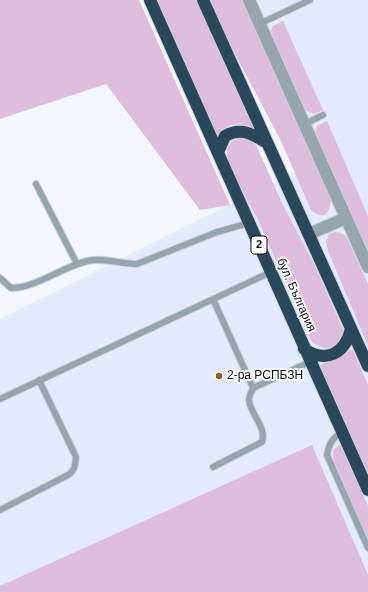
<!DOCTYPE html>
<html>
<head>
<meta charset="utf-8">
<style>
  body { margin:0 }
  canvas { display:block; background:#f3f6fd }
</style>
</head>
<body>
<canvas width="368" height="592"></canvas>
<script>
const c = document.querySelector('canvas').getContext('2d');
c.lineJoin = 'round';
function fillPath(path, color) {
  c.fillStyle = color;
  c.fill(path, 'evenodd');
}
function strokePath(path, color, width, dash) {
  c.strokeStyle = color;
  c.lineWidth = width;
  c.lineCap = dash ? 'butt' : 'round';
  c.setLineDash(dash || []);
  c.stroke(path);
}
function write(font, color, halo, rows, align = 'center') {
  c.font = font + ' Arial,sans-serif';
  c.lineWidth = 4;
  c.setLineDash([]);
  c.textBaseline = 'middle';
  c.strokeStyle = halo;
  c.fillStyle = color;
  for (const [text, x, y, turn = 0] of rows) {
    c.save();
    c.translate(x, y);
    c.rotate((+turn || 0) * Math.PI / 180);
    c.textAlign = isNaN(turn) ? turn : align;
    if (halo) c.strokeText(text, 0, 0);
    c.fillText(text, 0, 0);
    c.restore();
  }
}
const built = new Path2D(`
  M230 0H368V592H0V319L305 167Z`);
const green = new Path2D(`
  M0 0H139L230 205 200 210 106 84 0 119Z
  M157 0H197L255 129C239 124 229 120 217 136Z
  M210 0H243L331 199C330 214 324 221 311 210L280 139 225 35Z
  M283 21 323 110 314 114 305 110 270 33 273 26Z
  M327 121 368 216V251L315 134 317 126Z
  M245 137 256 145 282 203 315 266 343 330C340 348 326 353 312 342L258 220 232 171 227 156V148L232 141Z
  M335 232 341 233 346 236 368 284V346L328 251 326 242 329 234Z
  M352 349 368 385V479L319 369 320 365 344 355Z
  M341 444 368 506V542L333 460 334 449Z
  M312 445 368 575V592H0V586Z`);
const lane = new Path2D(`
  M259 24 310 0
  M305 124 323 115
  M36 184 77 264
  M0 278 11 288C36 288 62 267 87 261 103 257 121 264 137 264L217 232 249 223
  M213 299 253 388 310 362
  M0 399 271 272
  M342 432C333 438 329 443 327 455L368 548
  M213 467 262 442C267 427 250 414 249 400 249 396 252 391 253 388
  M0 510 68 475C75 470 75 466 76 457L39 380`);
const street = new Path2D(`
  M249 0 368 267
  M309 234 346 218`);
const highway = new Path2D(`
  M150 0 368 490
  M203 0 368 366
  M218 152 225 136C241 127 253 134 267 143
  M304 349C327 364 345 353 351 329`);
const markers = [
  [219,376,4,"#97591f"]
];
const shields = [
  [259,245,16]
];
const shieldNames = [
  ["2",259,245]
];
const streetNames = [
  ["бул. България",296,295,66]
];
const poiNames = [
  ["2-ра РСПБЗН",227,376]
];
fillPath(built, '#e3eafb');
fillPath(green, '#debcdc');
strokePath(lane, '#ced1d9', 8);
strokePath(street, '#ced1d9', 14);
strokePath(highway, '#ced1d9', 14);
strokePath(lane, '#95a4ad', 6);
strokePath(street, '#95a4ad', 12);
strokePath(highway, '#29485b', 12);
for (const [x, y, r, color] of markers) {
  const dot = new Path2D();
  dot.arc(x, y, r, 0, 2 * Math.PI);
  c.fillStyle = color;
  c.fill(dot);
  strokePath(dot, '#fff', 1.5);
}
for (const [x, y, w] of shields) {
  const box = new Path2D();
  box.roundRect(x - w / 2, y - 9, w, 18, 3);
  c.fillStyle = '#fff';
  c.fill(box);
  strokePath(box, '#0a0e1a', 1);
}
write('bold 11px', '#0a0e1a', null, shieldNames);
write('12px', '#0a0e1a', '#fff', streetNames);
write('12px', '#0a0e1a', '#fff', poiNames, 'left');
</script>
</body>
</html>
